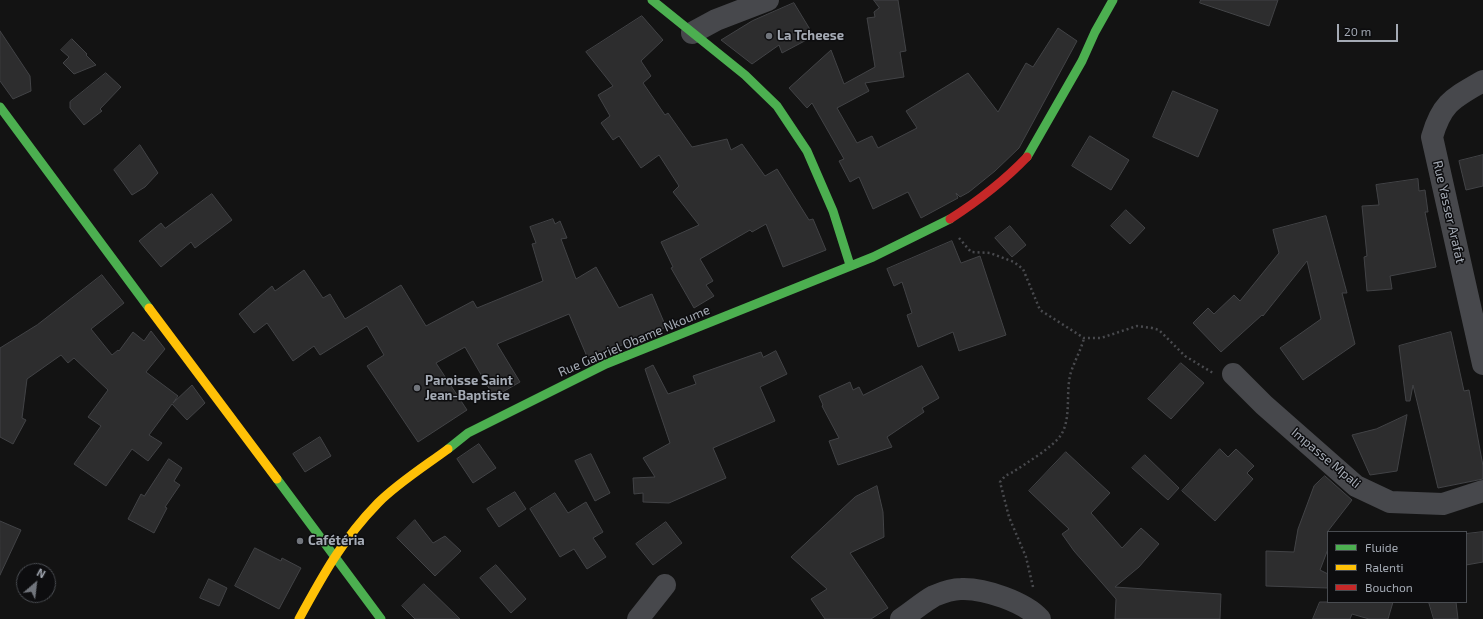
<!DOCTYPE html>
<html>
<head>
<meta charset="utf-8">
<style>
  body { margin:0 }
  #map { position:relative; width:1483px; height:619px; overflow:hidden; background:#131313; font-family:"Exo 2",sans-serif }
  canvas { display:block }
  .legend { position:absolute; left:1327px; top:531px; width:140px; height:72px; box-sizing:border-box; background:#0d0d0f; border:1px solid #494c51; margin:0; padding:5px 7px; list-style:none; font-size:12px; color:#a4aab4 }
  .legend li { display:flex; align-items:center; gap:8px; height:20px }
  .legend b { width:20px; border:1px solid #494c51 }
  .north { position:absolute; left:16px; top:563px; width:40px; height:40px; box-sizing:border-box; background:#0d0d0f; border:1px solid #494c51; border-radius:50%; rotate:28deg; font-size:11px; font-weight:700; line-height:16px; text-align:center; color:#a4aab4 }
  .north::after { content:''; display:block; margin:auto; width:14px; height:18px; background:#71757c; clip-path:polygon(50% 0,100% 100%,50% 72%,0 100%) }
  .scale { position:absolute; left:1337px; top:24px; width:61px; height:18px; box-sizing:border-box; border:2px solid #a4aab4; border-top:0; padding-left:5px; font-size:12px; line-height:14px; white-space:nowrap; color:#a4aab4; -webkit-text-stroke:3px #0d0d0f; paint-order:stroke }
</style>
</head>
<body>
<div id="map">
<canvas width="1483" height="619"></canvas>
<ul class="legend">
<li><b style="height:5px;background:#4caf50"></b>Fluide</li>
<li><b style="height:5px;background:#ffc107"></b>Ralenti</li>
<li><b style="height:5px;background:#c62828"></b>Bouchon</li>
</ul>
<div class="north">N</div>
<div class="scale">20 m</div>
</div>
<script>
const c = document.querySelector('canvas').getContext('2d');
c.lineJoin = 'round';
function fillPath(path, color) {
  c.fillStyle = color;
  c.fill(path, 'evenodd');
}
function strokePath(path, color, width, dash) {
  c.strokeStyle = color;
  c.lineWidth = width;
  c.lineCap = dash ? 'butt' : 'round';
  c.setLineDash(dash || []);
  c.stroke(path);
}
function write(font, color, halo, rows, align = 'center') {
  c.font = font + ' "Exo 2",sans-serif';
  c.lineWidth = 3;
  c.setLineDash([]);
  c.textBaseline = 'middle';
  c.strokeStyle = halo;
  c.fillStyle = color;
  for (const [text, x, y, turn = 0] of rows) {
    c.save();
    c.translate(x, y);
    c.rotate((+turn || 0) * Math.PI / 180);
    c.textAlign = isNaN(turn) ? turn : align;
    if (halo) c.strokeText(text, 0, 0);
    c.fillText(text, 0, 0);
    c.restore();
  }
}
const building = new Path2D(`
  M874 0H898L906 51 900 52 904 77 865 83 869 91 837 108 857 143 872 136 878 148 917 128 906 111 968 73 998 112 1026 63 1033 67 1058 28 1077 41 1019 148 995 171 969 192 960 197 956 193 958 198 921 218 908 192 873 209 859 177 850 182 839 161 844 159 812 103 807 108 789 88 831 50 844 84 875 67 867 18 875 17 874 12 879 8Z
  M1201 0H1278L1269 26 1200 3Z
  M794 3 814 36 782 53 779 45 752 64 721 40 752 21Z
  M642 16 663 40 641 61 651 76 643 83 665 115 668 113 692 147 727 139 731 150 742 144 765 176 777 169 809 220 813 219 826 250 783 267 766 224 752 232 750 230 700 259 713 281 706 285 714 296 694 308 671 268 673 267 661 242 699 225 673 192 679 186 659 155 641 168 619 136 613 140 601 123 610 116 598 95 613 86 586 52Z
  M0 31 30 76 31 91 13 99 0 81Z
  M72 39 87 54 86 55 96 65 74 74 63 63 69 57 61 50Z
  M106 73 121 87 100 109 102 111 84 125 70 108V102Z
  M1173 91 1218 110 1198 157 1153 137Z
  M1090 136 1129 160 1111 190 1072 166Z
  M140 145 158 173 145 187 132 195 114 170Z
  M1483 155V186L1466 190 1459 161Z
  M1418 179 1419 191 1425 190 1428 212H1425L1436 267 1390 276 1392 289 1367 291 1364 257 1367 256 1362 206 1379 205 1376 185Z
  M212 194 232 220 195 248 191 242 161 267 139 241 161 223 165 228Z
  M1126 210 1145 228 1130 244 1111 226Z
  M1326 216 1347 293H1342L1355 344 1303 380 1280 348 1321 319 1307 261 1263 316 1262 315 1221 352 1193 323 1208 308 1214 314 1234 295 1240 301 1279 253 1273 230Z
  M553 219 555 224 560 221 567 238 561 239 576 279 596 267 619 308 652 294 666 327 588 359 569 314 497 344 520 382 494 397 465 347 436 363 467 410 418 442 367 366 384 355 367 326 320 355 314 346 293 361 267 323 254 333 239 314 272 286 275 291 304 270 323 298 330 294 345 319 401 285 426 326 473 301 477 308 543 281 532 244 536 243 530 227Z
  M1010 226 1026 245 1012 257 995 238Z
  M952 241 961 263 980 256 1006 335 959 351 953 332 918 347 907 315 912 313 902 282 894 286 887 269Z
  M102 275 124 303 91 329 112 355 118 350 119 351 133 332 144 341 151 331 165 349 146 372 178 396 173 403 192 385 205 403 187 420 172 404 149 435 162 443 148 461 132 449 106 486 74 464 101 426 88 417 108 390 74 358 68 363 61 355 27 379 22 418 26 420 13 444 0 437V348L37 325Z
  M1451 332 1464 391 1469 390 1483 466V479L1438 488 1413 385 1410 401H1406L1399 346Z
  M776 351 787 374 760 387 775 421 713 448 726 478 669 503 643 502V493L634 494 633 478 655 477 643 458 670 443 645 369 653 365 668 394 696 384 693 376 761 352 763 357Z
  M1181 363 1204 383 1171 419 1148 399Z
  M922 366 939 398 922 408 924 412 887 437 892 447 838 465 829 441 839 438 822 406 823 405 819 396 850 382 853 390 859 387 863 395Z
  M1407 415 1397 471 1370 475 1352 435 1376 429Z
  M320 437 331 456 305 472 293 454Z
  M479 444 496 468 473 483 457 459Z
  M1220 449 1228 457 1236 449 1254 466 1247 473 1253 479 1215 521 1182 491Z
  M1066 452 1110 493 1091 513 1122 548 1141 528 1159 544 1139 567 1115 587 1221 594 1220 619H1115L1116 599 1074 551 1062 534 1069 529 1029 491Z
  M591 454 610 493 595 501 575 461Z
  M1145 455 1179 488 1168 500 1132 468Z
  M169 459 182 468 174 481 180 485 165 507 167 508 154 533 128 519 141 494 144 496Z
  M1325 476 1352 500 1328 531V549L1320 570 1328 574V588L1266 586V551L1294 552 1298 529 1314 486Z
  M877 486 883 512 884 537 850 553 888 608 871 619H825L811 599 827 589 791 557 855 497Z
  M515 492 526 509 499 527 487 509Z
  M555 493 568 513 586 502 603 532 593 538 606 557 587 569 574 549 560 557 530 509Z
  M415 520 433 543 445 536 461 551 435 576 397 538Z
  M0 521 21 530 0 575Z
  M666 522 682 543 653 565 636 544Z
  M1483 532V562L1466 565V534Z
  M255 548 281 561 282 558 301 568 279 609 235 586Z
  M496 565 526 599 511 613 480 578Z
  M209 579 227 588 219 606 200 598Z
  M424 584 460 619H415L402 606Z
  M1320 602H1393L1388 619H1369L1352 614 1350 619H1313Z
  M1429 602H1456L1458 619H1434Z`);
const path = new Path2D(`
  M959 238 971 252 990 253 1014 262 1023 269 1040 310 1084 338H1101L1137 326 1152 328 1159 330 1185 356 1213 373
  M1033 587 1026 557 1009 517 1000 482 1005 476 1013 472C1025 464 1053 447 1061 435 1072 417 1065 392 1071 372 1075 360 1081 350 1084 338`);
const street = new Path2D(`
  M692 33 716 20 768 0
  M1483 81C1454 98 1442 102 1432 137L1483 364
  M1233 374 1264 405 1356 486 1390 502 1443 504 1483 491
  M638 619 665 585
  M901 619C912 612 923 602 934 596 941 593 953 589 961 589 984 588 1025 602 1040 619`);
const fast = new Path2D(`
  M652 0 745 75 777 106 807 151 833 211 850 265
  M0 107 149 308
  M1027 157 1082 61 1095 32 1113 0
  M448 449 468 433 606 364 873 257 950 219
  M277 479 381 619`);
const slow = new Path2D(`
  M149 308 277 479
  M299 619C323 575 342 540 378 503 398 483 425 466 448 449`);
const jam = new Path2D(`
  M950 219C978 201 1004 181 1027 157`);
const markers = [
  [769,36,4,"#71757c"],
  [417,388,4,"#71757c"],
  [300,541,4,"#71757c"]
];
const poiNames = [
  ["La Tcheese",777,36],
  ["Paroisse Saint",425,381],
  ["Jean-Baptiste",425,396],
  ["Cafétéria",308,541]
];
const streetNames = [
  ["Rue Yasser Arafat",1449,212,77],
  ["Rue Gabriel Obame Nkoume",634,341,-23],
  ["Impasse Mpali",1326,458,40]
];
fillPath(building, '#2d2d2e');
strokePath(building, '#424346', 1);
strokePath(path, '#494a4e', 2.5, [2, 3]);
strokePath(street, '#47484c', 22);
strokePath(fast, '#4caf50', 9);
strokePath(slow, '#ffc107', 9);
strokePath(jam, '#c62828', 9);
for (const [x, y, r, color] of markers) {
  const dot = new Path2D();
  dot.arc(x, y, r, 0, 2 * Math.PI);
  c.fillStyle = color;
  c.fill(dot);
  strokePath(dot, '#0d0d0f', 1.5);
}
write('bold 13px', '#a4aab4', '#0d0d0f', poiNames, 'left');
write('13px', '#a4aab4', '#0d0d0f', streetNames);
</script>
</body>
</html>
